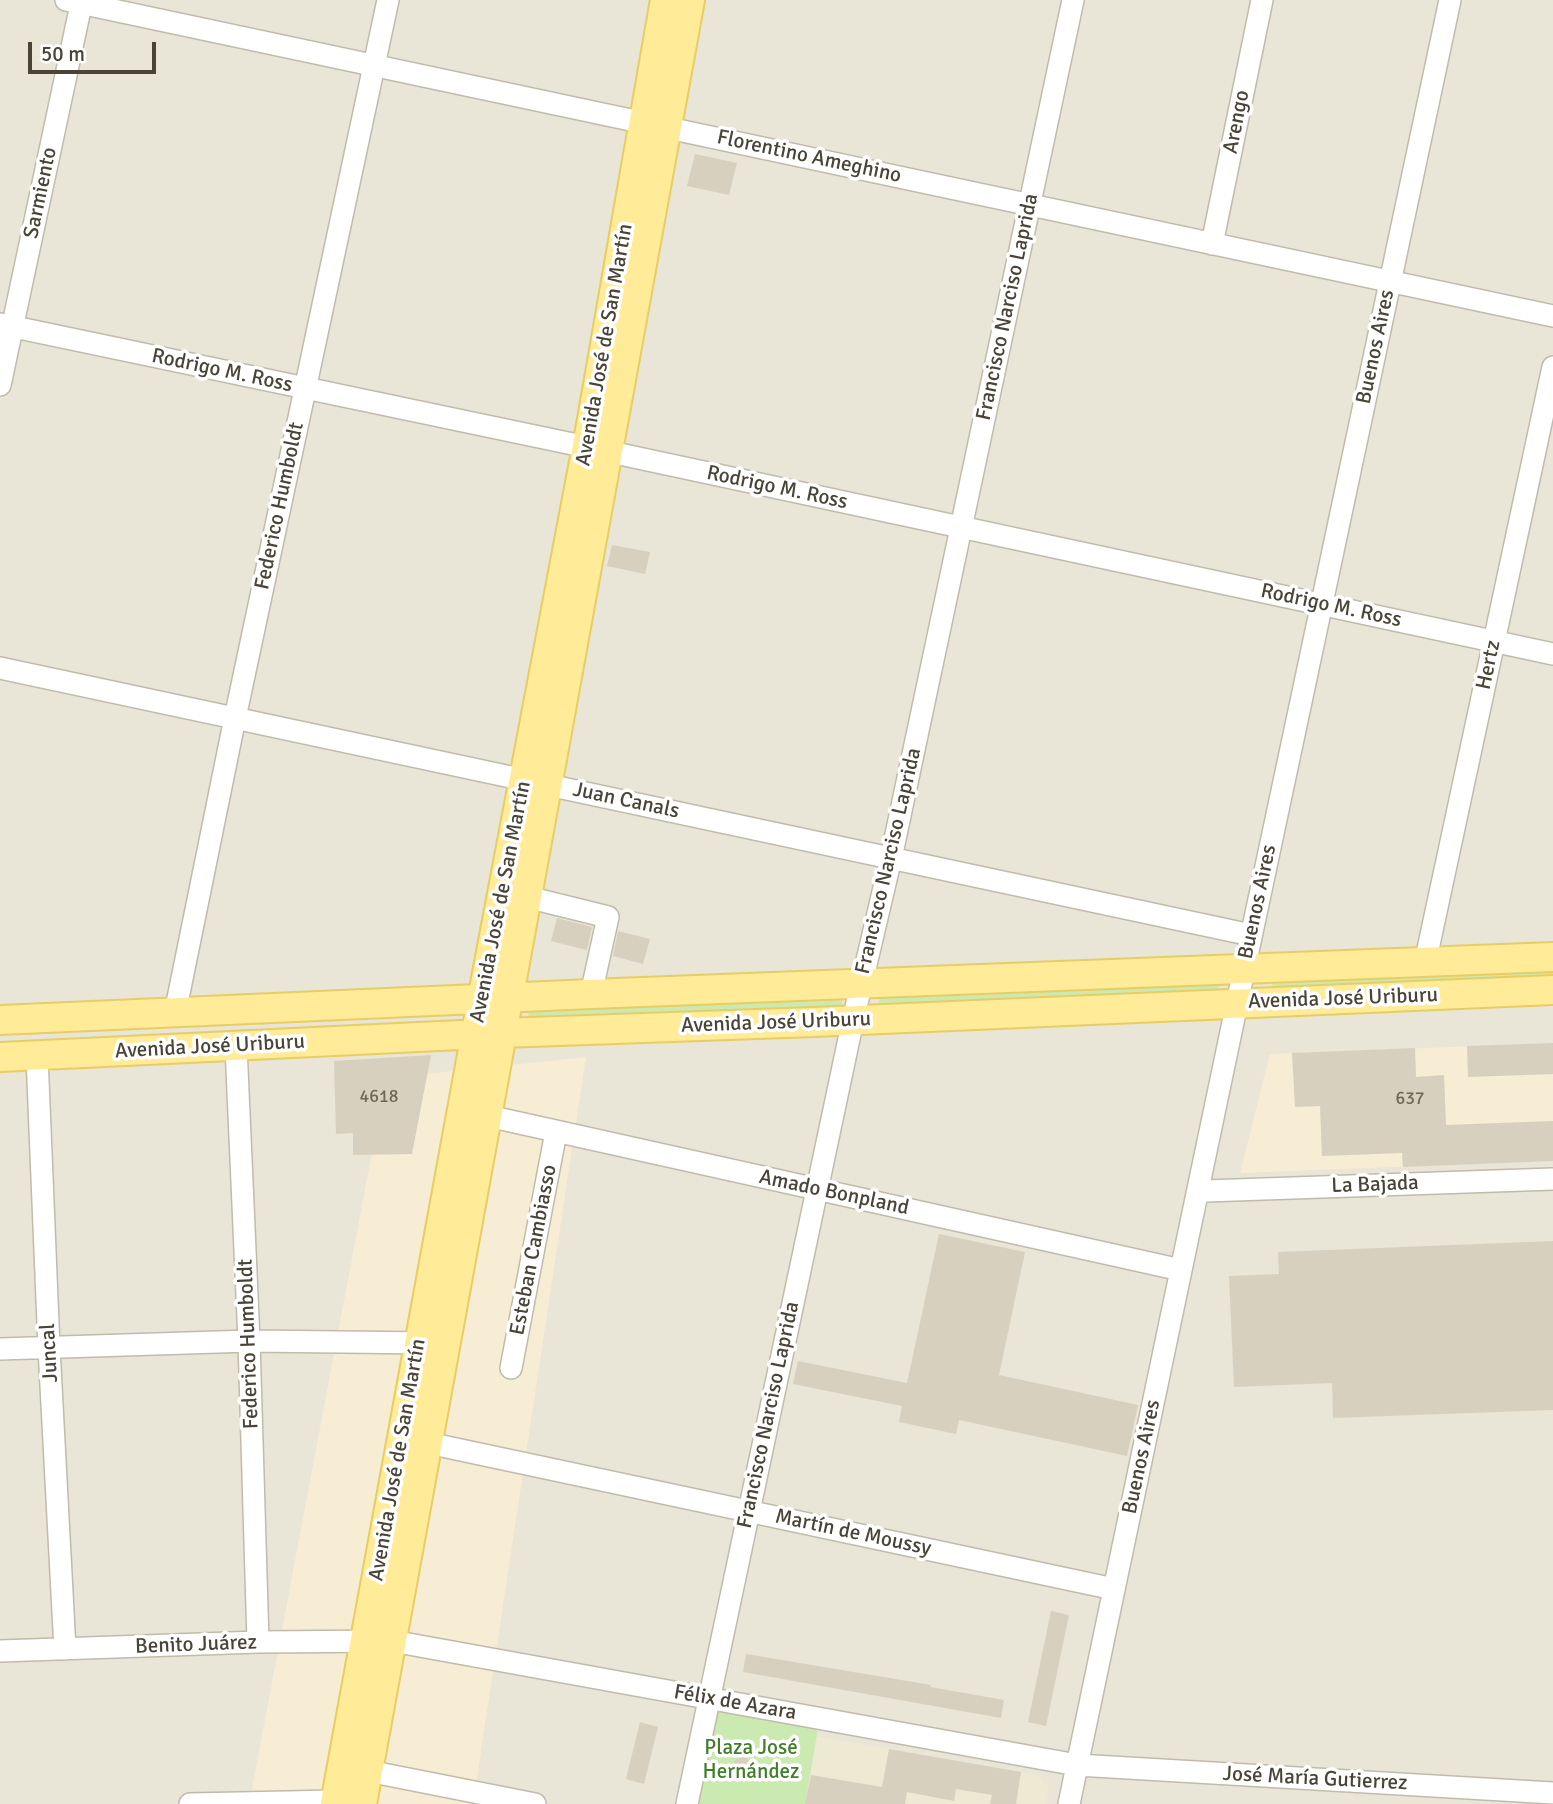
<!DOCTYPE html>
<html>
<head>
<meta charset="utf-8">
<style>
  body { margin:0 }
  #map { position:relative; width:1553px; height:1804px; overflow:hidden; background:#f5f2e9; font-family:Signika,sans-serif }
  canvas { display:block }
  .scale { position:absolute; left:28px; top:42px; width:128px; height:32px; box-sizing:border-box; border:4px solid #494437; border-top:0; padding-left:9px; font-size:21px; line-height:24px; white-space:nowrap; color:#494437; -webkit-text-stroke:5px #fff; paint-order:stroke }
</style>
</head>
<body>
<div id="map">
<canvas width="1553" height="1804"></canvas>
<div class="scale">50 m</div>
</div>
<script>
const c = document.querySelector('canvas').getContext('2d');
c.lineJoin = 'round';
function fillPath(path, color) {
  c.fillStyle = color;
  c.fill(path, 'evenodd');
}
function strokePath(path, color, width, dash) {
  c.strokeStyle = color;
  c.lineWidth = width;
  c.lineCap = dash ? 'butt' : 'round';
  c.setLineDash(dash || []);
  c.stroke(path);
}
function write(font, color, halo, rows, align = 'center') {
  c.font = font + ' Signika,sans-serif';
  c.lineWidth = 7;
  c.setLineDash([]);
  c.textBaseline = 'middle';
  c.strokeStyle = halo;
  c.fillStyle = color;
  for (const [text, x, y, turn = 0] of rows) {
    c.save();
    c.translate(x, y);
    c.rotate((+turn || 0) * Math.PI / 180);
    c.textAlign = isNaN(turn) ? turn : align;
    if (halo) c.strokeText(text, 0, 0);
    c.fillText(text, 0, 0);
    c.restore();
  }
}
const residential = new Path2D(`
  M0 0H1553V1804H0Z`);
const commercial = new Path2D(`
  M1553 1043V1161L1240 1173 1270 1054Z
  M586 1057 473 1804H249L386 1078Z`);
const education = new Path2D(`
  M817 1736 1040 1776 1049 1788 1046 1804H805Z`);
const green = new Path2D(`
  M1553 968V981L1273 990 1272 982 1274 977Z
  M1218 982 1219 988 1214 994 879 1005V998L881 994Z
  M843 997 841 1009 532 1020 528 1016 530 1010Z
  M724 1711 818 1728 805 1804H696L717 1713Z`);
const building = new Path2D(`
  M695 154 737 163 729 195 687 186Z
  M612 545 650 552 645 574 607 566Z
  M557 918 592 927 587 950 551 941Z
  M618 931 650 939 643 964 613 956Z
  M1553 1043V1074L1468 1077 1467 1046Z
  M1415 1048 1416 1077 1444 1075 1446 1125 1553 1121V1161L1403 1167 1402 1153 1322 1156 1320 1106 1295 1107 1292 1053Z
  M431 1055 412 1154 353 1155V1133L336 1134 334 1061Z
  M939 1234 1025 1252 999 1375 1138 1405 1127 1456 959 1420 956 1434 899 1422 902 1406 793 1384 798 1361 907 1383Z
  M1553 1241V1410L1333 1418 1332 1383 1234 1387 1229 1276 1279 1274 1278 1252Z
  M1051 1611 1069 1615 1046 1726 1028 1722Z
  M746 1654 931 1685 930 1687 1004 1700 1001 1718 743 1672Z
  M640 1722 658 1727 644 1784 626 1779Z
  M889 1749 1021 1772 1016 1804H990L992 1795 956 1789 954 1801 907 1792 905 1804H805L811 1775 882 1787Z
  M733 1766a9 9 0 1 1 18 0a9 9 0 1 1-18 0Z`);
const minor = new Path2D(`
  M66 0 1553 316
  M1212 244 1262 0
  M0 324 587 447 1553 654
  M0 385 82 0
  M0 668 1251 935
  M527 897 608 917 591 994
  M1425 963 1553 367
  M175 1013 235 718 388 0
  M236 1046 249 1341 258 1642
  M37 1056 49 1348 65 1649
  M488 1116 1181 1270
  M1197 1193 1206 1191 1553 1179
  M0 1349 249 1341 432 1343
  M511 1368 556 1132
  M428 1443 1114 1589
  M0 1651 258 1642 392 1641 1077 1765 1553 1793
  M368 1771 535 1804
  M190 1804 335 1801 348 1803
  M687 1804 853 1020 891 858 1073 0
  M1069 1804 1244 970 1450 0`);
const major = new Path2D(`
  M0 1020 591 994 1553 957
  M0 1057 502 1033 814 1022 1553 990
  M335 1804 485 984 591 425 665 0
  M362 1804C474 1203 580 601 690 0`);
const numberNames = [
  ["4618",379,1097],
  ["637",1410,1099]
];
const streetNames = [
  ["Arengo",1237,122,-79],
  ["Florentino Ameghino",809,157,12],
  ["Sarmiento",41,193,-78],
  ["Francisco Narciso Laprida",1008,307,-78],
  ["Avenida José de San Martín",605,345,-80],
  ["Buenos Aires",1376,347,-78],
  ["Rodrigo M. Ross",222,371,12],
  ["Rodrigo M. Ross",777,488,12],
  ["Federico Humboldt",280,506,-78],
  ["Rodrigo M. Ross",1331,606,12],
  ["Hertz",1489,665,-78],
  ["Juan Canals",626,801,12],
  ["Francisco Narciso Laprida",889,861,-77],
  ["Avenida José de San Martín",501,902,-79],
  ["Buenos Aires",1258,902,-78],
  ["Avenida José Uriburu",1343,999,-2],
  ["Avenida José Uriburu",776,1023,-2],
  ["Avenida José Uriburu",210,1047,-3],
  ["La Bajada",1375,1185,-2],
  ["Amado Bonpland",834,1193,12],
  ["Esteban Cambiasso",534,1250,-79],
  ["Federico Humboldt",249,1344,-92],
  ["Juncal",50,1353,-93],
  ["Francisco Narciso Laprida",769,1415,-78],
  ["Buenos Aires",1142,1457,-78],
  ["Avenida José de San Martín",398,1460,-80],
  ["Martín de Moussy",853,1533,12],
  ["Benito Juárez",196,1645,-2],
  ["Félix de Azara",735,1703,10],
  ["José María Gutierrez",1315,1779,3]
];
const parkNames = [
  ["Plaza José",751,1748],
  ["Hernández",751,1772]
];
fillPath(residential, '#e9e5d7');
fillPath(commercial, '#f7ecd4');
fillPath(education, '#eee9d3');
fillPath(green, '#cbeab1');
fillPath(building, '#d7d0be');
strokePath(minor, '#c1bbab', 24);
strokePath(major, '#e8cd64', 32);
strokePath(minor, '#fff', 21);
strokePath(major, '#ffeb98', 28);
write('18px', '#6c6759', null, numberNames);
write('21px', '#494437', '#fff', streetNames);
write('21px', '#407e28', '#fff', parkNames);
</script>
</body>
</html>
